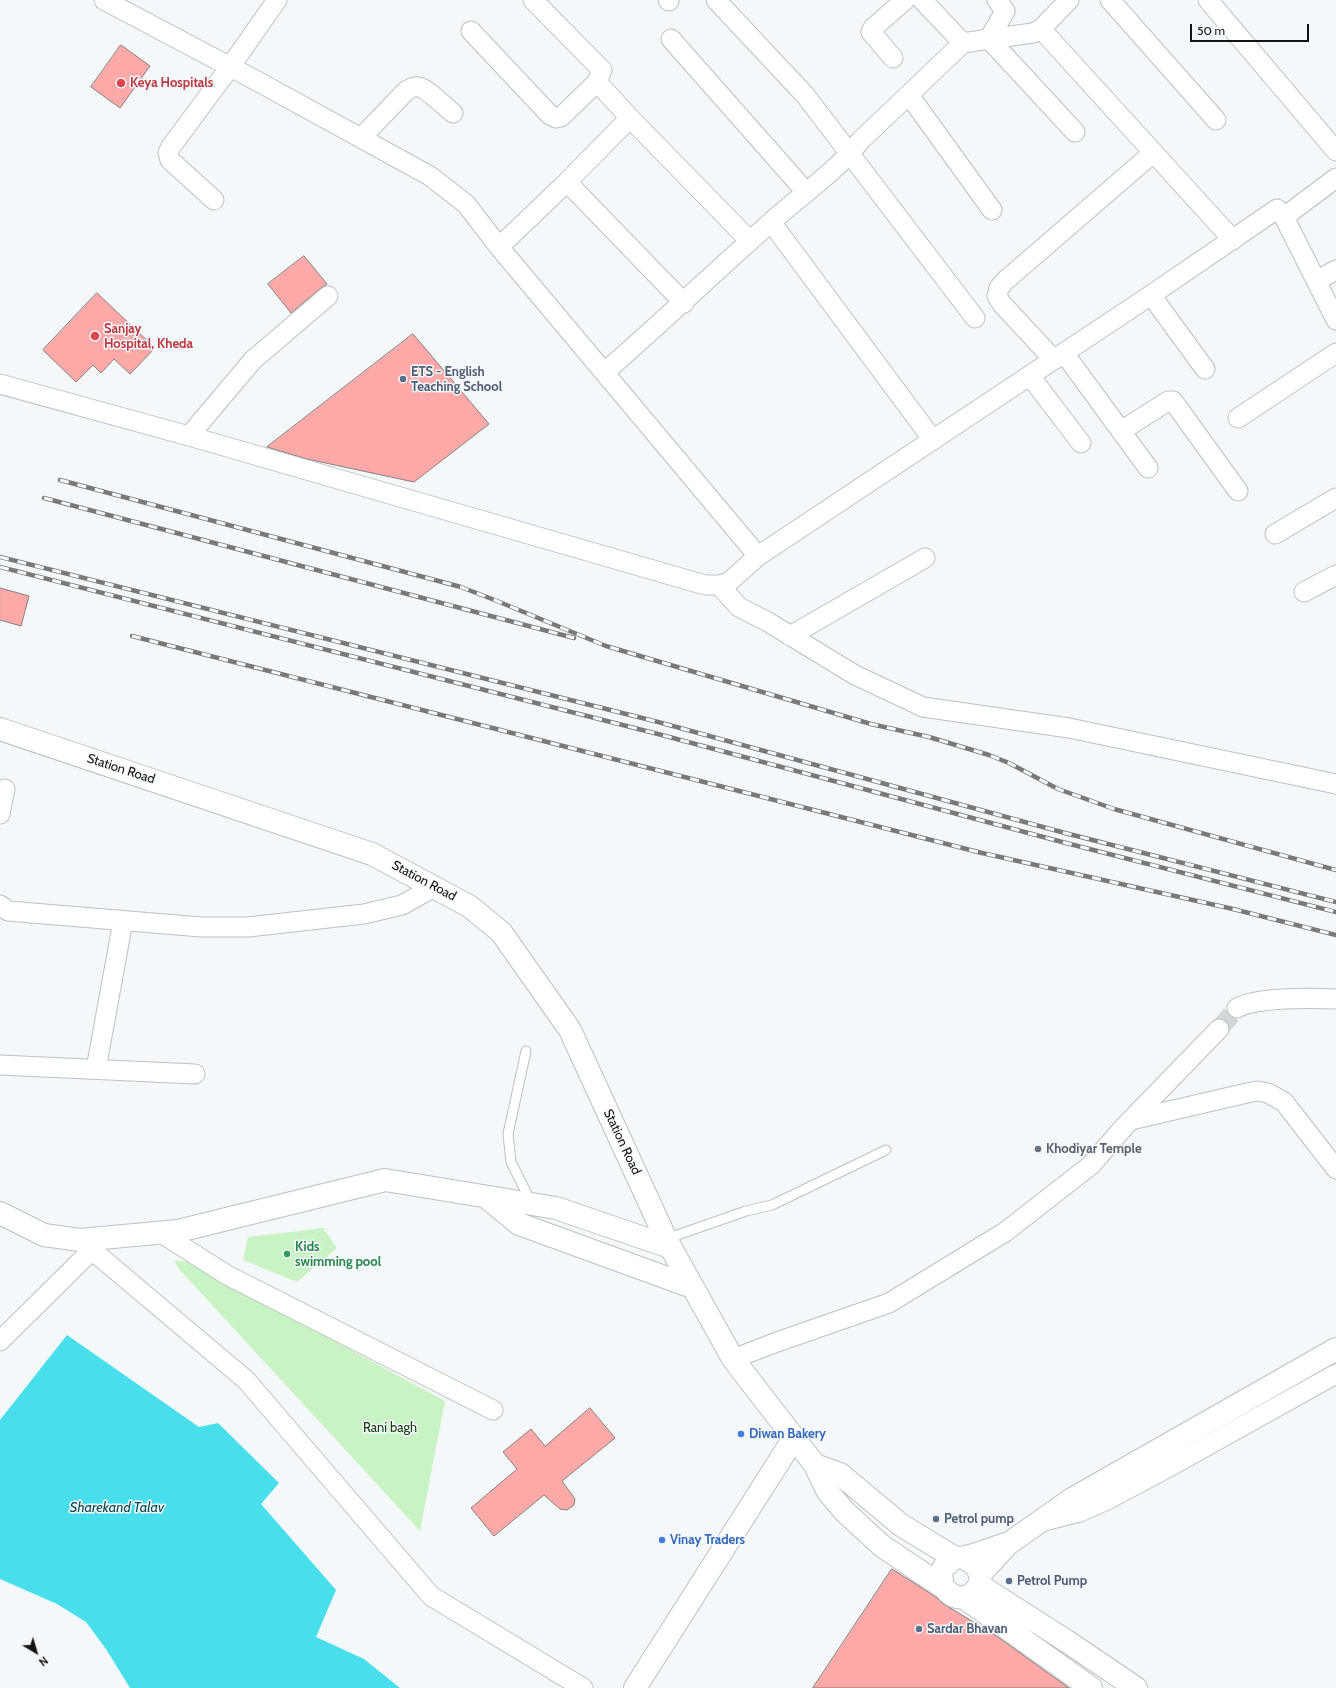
<!DOCTYPE html>
<html>
<head>
<meta charset="utf-8">
<style>
  body { margin:0 }
  #map { position:relative; width:1336px; height:1688px; overflow:hidden; background:#f5f8fa; font-family:Cabin,sans-serif }
  canvas { display:block }
  .north { position:absolute; left:16px; top:1632px; width:40px; height:40px; -webkit-text-stroke:3px #f5f8fa; paint-order:stroke; rotate:142deg; font-size:11px; font-weight:700; line-height:16px; text-align:center; color:#121314 }
  .north::after { content:''; display:block; margin:auto; width:14px; height:18px; background:#121314; clip-path:polygon(50% 0,100% 100%,50% 72%,0 100%) }
  .scale { position:absolute; left:1190px; top:24px; width:119px; height:18px; box-sizing:border-box; border:2px solid #121314; border-top:0; padding-left:5px; font-size:12px; line-height:14px; white-space:nowrap; color:#121314; -webkit-text-stroke:3px #f5f8fa; paint-order:stroke }
</style>
</head>
<body>
<div id="map">
<canvas width="1336" height="1688"></canvas>
<div class="north">N</div>
<div class="scale">50 m</div>
</div>
<script>
const c = document.querySelector('canvas').getContext('2d');
c.lineJoin = 'round';
function fillPath(path, color) {
  c.fillStyle = color;
  c.fill(path, 'evenodd');
}
function strokePath(path, color, width, dash) {
  c.strokeStyle = color;
  c.lineWidth = width;
  c.lineCap = dash ? 'butt' : 'round';
  c.setLineDash(dash || []);
  c.stroke(path);
}
function write(font, color, halo, rows, align = 'center') {
  c.font = font + ' Cabin,sans-serif';
  c.lineWidth = 3;
  c.setLineDash([]);
  c.textBaseline = 'middle';
  c.strokeStyle = halo;
  c.fillStyle = color;
  for (const [text, x, y, turn = 0] of rows) {
    c.save();
    c.translate(x, y);
    c.rotate((+turn || 0) * Math.PI / 180);
    c.textAlign = isNaN(turn) ? turn : align;
    if (halo) c.strokeText(text, 0, 0);
    c.fillText(text, 0, 0);
    c.restore();
  }
}
const green = new Path2D(`
  M323 1228 337 1248 297 1282 243 1260 248 1237Z
  M174 1260 188 1262 445 1401 420 1531 178 1268Z`);
const water = new Path2D(`
  M67 1335 199 1427 218 1423 279 1483 261 1504 336 1590 316 1637 364 1659 400 1688H130L106 1649 86 1622 57 1604 0 1579V1420Z`);
const building = new Path2D(`
  M121 45 150 66 120 108 91 87Z
  M304 256 327 284 321 288 291 313 268 284Z
  M97 293 155 348 130 374 114 359 101 373 93 365 76 382 43 350Z
  M413 334 489 424 414 482 307 459 267 447Z
  M0 588 29 596 21 626 0 620Z
  M590 1408 615 1438 562 1481 575 1499 574 1505 567 1510 560 1509 544 1495 494 1536 471 1508 517 1469 503 1452 531 1429 545 1446Z
  M892 1569 936 1597 942 1603 995 1635 1069 1688H813Z`);
const streetTunnel = new Path2D(`
  M1219 1029 1237 1008`);
const lane = new Path2D(`
  M526 1051 508 1134 511 1162 531 1202
  M666 1239 746 1211 772 1205 886 1150`);
const street = new Path2D(`
  M104 0 257 81 430 176 466 204 499 247 758 556
  M533 0 602 70 597 82 630 118 750 241
  M668 0 669 1
  M716 0 805 95 975 318
  M922 0 963 43 989 39 1075 132
  M1110 0 1216 120
  M1208 0 1336 151
  M1041 29 1233 240
  M471 31 550 115 556 118 561 117 597 82
  M671 39 806 192
  M989 39 1033 33 1041 29 1069 0
  M989 39 1005 11 997 0
  M893 58 871 32 873 28 905 0
  M909 95 992 210
  M361 138 406 91C410 89 413 86 418 87 427 88 445 107 453 113
  M567 182 684 303
  M214 200 170 160 168 153 170 148 230 67 277 0
  M1284 217 1336 178
  M771 222 933 440
  M499 247 567 182 630 118
  M1316 281 1336 270
  M1151 295 1205 369
  M1064 353 1148 468
  M1054 360 1002 304 997 296 999 288 1006 280 1153 153
  M605 372C661 323 715 272 771 222 801 195 836 172 861 140L963 43
  M1030 376 1081 443
  M0 384 189 436 705 585H719L729 582 758 556 1151 295 1277 209 1284 217 1336 320
  M1238 418 1336 353
  M1121 431 1168 401H1173L1238 491
  M189 436 253 360 328 296
  M1275 534 1336 498
  M719 585 739 607 768 622 855 675 923 707 1069 728 1336 784
  M1304 592 1336 575
  M790 636 925 558
  M0 814 5 789
  M0 905 8 911 201 927H248L364 914 402 905 434 887
  M1237 1008C1257 997 1312 998 1336 999
  M0 1065 195 1074
  M96 1069 123 921
  M1131 1120 1247 1093 1257 1091 1268 1093 1284 1102 1336 1169
  M161 1233 227 1275 493 1410
  M80 1240 246 1380 431 1596 583 1688
  M0 1341 92 1250
  M733 1359 777 1342 889 1303 1005 1232 1091 1165 1124 1127 1219 1029
  M1044 1521 1080 1512 1105 1501 1169 1467 1336 1374`);
const secondary = new Path2D(`
  M635 1688 794 1438`);
const primary = new Path2D(`
  M0 729 372 854 469 906 501 932 570 1030 666 1239 733 1359 815 1465 828 1492 845 1512 882 1546 943 1587
  M486 1197 519 1224 692 1287
  M0 1213 44 1235 80 1240 178 1231 385 1180 556 1208 670 1247
  M815 1465 840 1474 901 1525 955 1558
  M964 1558C1000 1575 968 1611 948 1592 944 1588 943 1587 942 1581 941 1575 941 1569 946 1565 949 1562 953 1559 956 1558 959 1557 962 1558 965 1557 979 1554 993 1548 1006 1544
  M981 1573 1008 1544 1072 1499 1336 1349
  M979 1585 1068 1642 1136 1688
  M963 1597 1091 1688`);
const rail = new Path2D(`
  M60 480 461 587 497 601 606 646 871 724 929 737 989 755 1009 763 1058 789 1114 809 1336 870
  M44 498 574 638
  M0 557 658 722 1065 833 1336 902
  M0 567 658 734 1062 842 1336 912
  M132 636 982 853 1233 909 1336 935`);
const markers = [
  [121,83,5,"#e0444e"],
  [95,336,5,"#e0444e"],
  [403,379,4,"#5c6f8a"],
  [1038,1149,4,"#6b7280"],
  [287,1254,4,"#2e9e5b"],
  [741,1434,4,"#3f7fe0"],
  [936,1519,4,"#5c6f8a"],
  [662,1540,4,"#3f7fe0"],
  [1009,1581,4,"#5c6f8a"],
  [919,1629,4,"#5c6f8a"]
];
const healthNames = [
  ["Keya Hospitals",130,83],
  ["Sanjay",104,329],
  ["Hospital, Kheda",104,344]
];
const serviceNames = [
  ["ETS - English",411,372],
  ["Teaching School",411,387],
  ["Petrol pump",944,1519],
  ["Petrol Pump",1017,1581],
  ["Sardar Bhavan",927,1629]
];
const streetNames = [
  ["Station Road",121,769,18],
  ["Station Road",424,881,28],
  ["Station Road",622,1142,65]
];
const worshipNames = [
  ["Khodiyar Temple",1046,1149]
];
const leisureNames = [
  ["Kids",295,1247],
  ["swimming pool",295,1262]
];
const parkNames = [
  ["Rani bagh",390,1428]
];
const shopNames = [
  ["Diwan Bakery",749,1434],
  ["Vinay Traders",670,1540]
];
const waterNames = [
  ["Sharekand Talav",117,1508]
];
fillPath(green, '#c9f3c4');
fillPath(water, '#49deec');
fillPath(building, '#fca9a7');
strokePath(building, '#827f7e', 1);
strokePath(streetTunnel, '#d3d6d8', 19, [19, 10]);
strokePath(lane, '#bdc0c1', 11);
strokePath(street, '#bdc0c1', 21);
strokePath(secondary, '#bdc0c1', 24);
strokePath(primary, '#bdc0c1', 24);
strokePath(lane, '#fff', 9);
strokePath(street, '#fff', 19);
strokePath(secondary, '#fff', 22);
strokePath(primary, '#fff', 22);
strokePath(rail, '#77797a', 4.5);
strokePath(rail, '#f5f8fa', 3, [9]);
for (const [x, y, r, color] of markers) {
  const dot = new Path2D();
  dot.arc(x, y, r, 0, 2 * Math.PI);
  c.fillStyle = color;
  c.fill(dot);
  strokePath(dot, '#f5f8fa', 1.5);
}
write('bold 13px', '#be3a42', '#f5f8fa', healthNames, 'left');
write('bold 13px', '#4e5e75', '#f5f8fa', serviceNames, 'left');
write('13px', '#121314', '#f5f8fa', streetNames);
write('bold 13px', '#5b616d', '#f5f8fa', worshipNames, 'left');
write('bold 13px', '#27864d', '#f5f8fa', leisureNames, 'left');
write('13px', '#12400f', '#f5f8fa', parkNames);
write('bold 13px', '#366cbe', '#f5f8fa', shopNames, 'left');
write('italic 14px', '#02484e', '#f5f8fa', waterNames);
</script>
</body>
</html>
